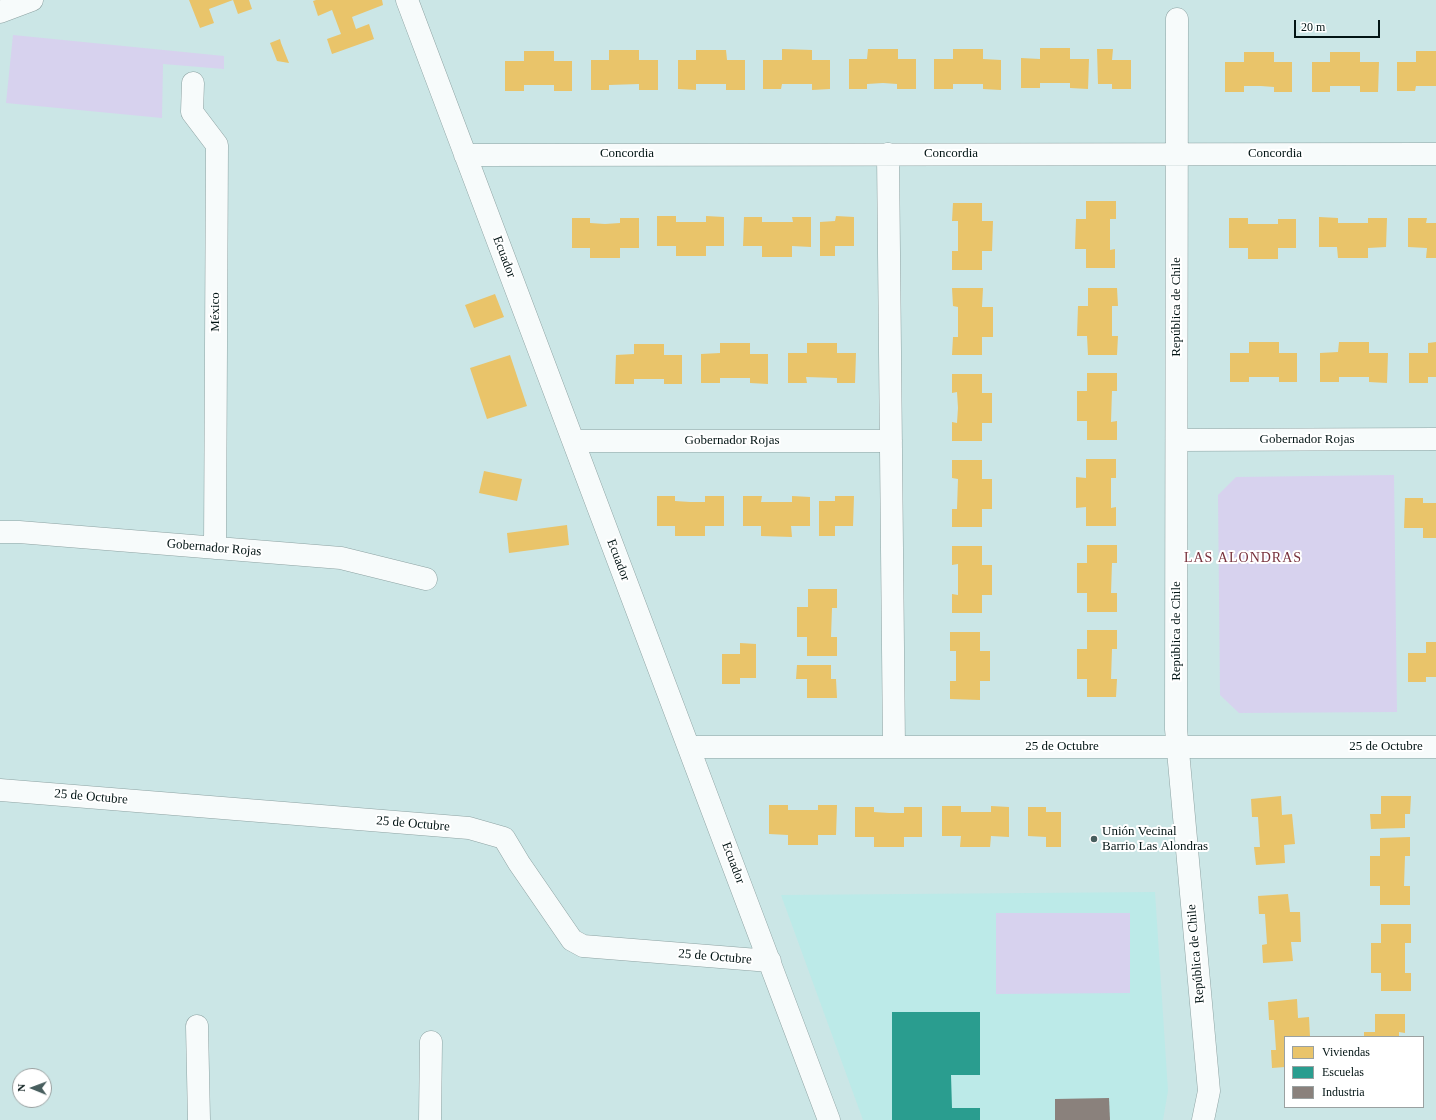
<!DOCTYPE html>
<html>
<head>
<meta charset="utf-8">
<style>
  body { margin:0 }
  #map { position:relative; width:1436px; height:1120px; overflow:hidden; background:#cbe6e6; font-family:Georgia,serif }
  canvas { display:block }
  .legend { position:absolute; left:1284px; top:1036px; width:140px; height:72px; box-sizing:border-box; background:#fff; border:1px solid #9aa1a1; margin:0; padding:5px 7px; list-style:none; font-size:12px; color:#021414 }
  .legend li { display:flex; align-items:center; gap:8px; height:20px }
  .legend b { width:20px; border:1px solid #9aa1a1 }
  .north { position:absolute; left:12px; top:1068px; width:40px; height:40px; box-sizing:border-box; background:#fff; border:1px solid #9aa1a1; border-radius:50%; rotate:271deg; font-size:11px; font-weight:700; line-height:16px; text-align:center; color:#021414 }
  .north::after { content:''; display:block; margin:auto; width:14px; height:18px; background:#485e5e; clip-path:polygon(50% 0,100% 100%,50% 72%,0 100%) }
  .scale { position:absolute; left:1294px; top:20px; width:86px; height:18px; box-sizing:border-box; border:2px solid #021414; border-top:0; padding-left:5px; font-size:12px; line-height:14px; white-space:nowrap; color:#021414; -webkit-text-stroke:3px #fff; paint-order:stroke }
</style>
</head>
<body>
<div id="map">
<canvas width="1436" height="1120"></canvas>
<ul class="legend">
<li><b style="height:11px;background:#e9c46a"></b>Viviendas</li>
<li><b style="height:11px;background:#2a9d8f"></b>Escuelas</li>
<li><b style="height:11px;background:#8a817c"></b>Industria</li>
</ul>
<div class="north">N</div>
<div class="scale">20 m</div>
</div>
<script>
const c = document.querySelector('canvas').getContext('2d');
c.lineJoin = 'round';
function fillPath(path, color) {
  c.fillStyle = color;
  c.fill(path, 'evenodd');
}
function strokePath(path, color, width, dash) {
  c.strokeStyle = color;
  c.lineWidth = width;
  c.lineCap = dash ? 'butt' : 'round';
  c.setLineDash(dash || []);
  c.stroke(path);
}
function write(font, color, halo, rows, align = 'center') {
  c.font = font + ' Georgia,serif';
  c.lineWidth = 4;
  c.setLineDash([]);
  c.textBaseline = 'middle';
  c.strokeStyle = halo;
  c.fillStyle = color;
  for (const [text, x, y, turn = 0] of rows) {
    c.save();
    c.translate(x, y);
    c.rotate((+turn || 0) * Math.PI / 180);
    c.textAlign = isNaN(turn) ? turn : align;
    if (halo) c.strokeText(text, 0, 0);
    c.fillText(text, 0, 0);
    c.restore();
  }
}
const built = new Path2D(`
  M1155 892 1168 1091 1163 1120H863L781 895Z`);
const green = new Path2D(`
  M13 35 224 56V69L163 64 162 118 6 103Z
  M1394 475 1397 712 1239 713 1220 695 1218 495 1236 477Z
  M1130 913V993L996 994V913Z`);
const homes = new Path2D(`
  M189 0H249L252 9 238 14 233 0 209 9 214 23 200 28Z
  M316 0H382L383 5 352 17 356 29 369 24 374 39 332 54 327 39 341 34 332 10 318 16 313 1Z
  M280 39 281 43 289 63 277 61 270 43Z
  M1040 48H1070V59H1089L1088 89 1070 88V83H1040V88H1021V58L1040 59Z
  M782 49 812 50V60H830V89L812 90V84H782L781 89H763V60H782Z
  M868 49H898V59H916V89H897V84L883 83 867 84V89H849V59H867Z
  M953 49H983V59L1001 60V90L983 89V84H953V89H934V59H953Z
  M1097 49H1113L1112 60H1131V89H1112V84H1098Z
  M609 50H639V60H658V90H639V84L609 85V90H591V60H609Z
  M696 50H726L727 60H745V90H726V84H696V90L678 89V60H696Z
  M524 51H554V61H572V91H554V85H524V91H505V61H524Z
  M1416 51H1436V86H1416L1415 91H1397V62H1416Z
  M1244 52H1274V62H1292V92H1274V87L1261 86H1244V92H1225V62H1244Z
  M1330 52H1360V62H1379L1378 92H1360V86H1330V92H1312V62H1330Z
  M1086 201H1116V219H1110V250L1115 249V268H1086V249H1075L1076 219H1086Z
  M953 203H982V221H993L992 251H982V270H952V251H958V221H952Z
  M657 216H676V222H706V216L724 217V246H706V256H676V246H657Z
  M836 216 854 217V246H835V256H820V222L835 221Z
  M744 217H762V222H793L792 217H811V247L792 246V257H762V246H743Z
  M1319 217 1338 218V223H1368V218H1387L1386 247 1368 248V258H1338L1337 247H1319Z
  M572 218H590V223L605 224 620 223V218H639V248H620V258H590V248H572Z
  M1229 218H1248V224H1278V219H1296V248H1278V259H1248V248H1229Z
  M1408 218H1427L1426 223H1436V258H1426L1427 248 1408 247Z
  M952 288H983L982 307H993V337H982V355H952L953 337H958V307L953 306Z
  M1088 288H1117L1118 306H1112V336H1118L1117 355H1088L1087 336H1077L1078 306H1088Z
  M495 294 504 317 474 328 465 305Z
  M1249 342H1279V353H1297V382H1279V377H1249V382H1230V353H1249Z
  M1339 342H1369V353H1388L1387 383 1369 382V377H1339V382H1320V353L1338 352Z
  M1436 342V377H1428V383H1409V353H1428V343Z
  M720 343H750V354H768V384L750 383V378H720V383H701V354L720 353Z
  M807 343H837V353H856L855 383H837V378L806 377 807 383H788V353H807Z
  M634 344H664V355H682V384H664V379H634V384H615L616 355 634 354Z
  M510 355 527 406 487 419 470 368Z
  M1087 373H1117V391H1112L1111 422 1117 421V440H1087V421H1077V391H1087Z
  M952 374H982V393H992V423H982V441H952V422L957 423 958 408 957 392 952 393Z
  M1086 459H1116V478H1111V508L1116 507V526H1086V507L1076 508V477L1086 478Z
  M952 460H982V479H992V509H982V527H952V509H957L958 479 952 478Z
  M484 471 522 479 517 501 479 493Z
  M657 496H675V501L690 502H705V496H724V526H705V536H675V526H657Z
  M743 496H762L761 502H792V496L810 497V526H791L792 537 761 536V526H743Z
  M835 496H854L853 526H835V536H819V501H835Z
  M1405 498H1423V503H1436V538H1423V528H1404Z
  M567 525 569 545 509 553 507 533Z
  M1087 545H1117V563H1112L1111 593H1117V612H1087V593H1077V563H1087Z
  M952 546H982V565H992V595H982V613H952V594L958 595V564L952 565Z
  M808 589H837V608H832L831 637H837V656H807V637H797V607H808Z
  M1087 630H1117V649H1112L1111 679H1117L1116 697H1087V679H1077V649H1087Z
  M950 632H980V651H990V681H980V700L950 699V681H956V651H950Z
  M1426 642H1436V677H1426V682H1408V653H1426Z
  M740 643 756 644V678H740V684H722V654H740Z
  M797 665H831V679H836L837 698H807V679H796Z
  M1281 796 1282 815 1292 814 1295 844 1284 845 1285 863 1256 865 1254 847H1260L1258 817H1252L1251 799Z
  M1381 796H1411L1410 814H1405V828L1371 829 1370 814H1381Z
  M769 805H788V810H818V805H837L836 835H818V845H788V835L769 834Z
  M942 806H961V812H991V806L1009 807V837L991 836 990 847H960L961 836H942Z
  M855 807H874V812L889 813H904V807H922V837H904V847H874V837H855Z
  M1028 807H1046V812H1061V847H1046V837L1028 836Z
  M1410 837V856H1405L1404 886H1410V905H1380V886H1370V856H1380V838Z
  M1288 894 1290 912H1300L1301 942H1291L1293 961 1263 963 1262 945 1267 944 1265 914H1259L1258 896Z
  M1381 924H1411V943H1405V973H1411V991H1381V973H1371V943H1381Z
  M1297 999 1298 1018 1309 1017 1310 1037H1285V1067L1272 1068 1271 1050H1276L1274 1020H1269L1268 1002Z
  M1375 1014H1405V1033L1399 1032V1037H1364V1032H1375Z`);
const schools = new Path2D(`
  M892 1012H980V1075H951L952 1108H980V1120H892Z`);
const industry = new Path2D(`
  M1109 1098 1110 1120H1055V1099Z`);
const minor = new Path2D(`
  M407 0 829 1120
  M0 12 32 0
  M1177 19 1176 729 1209 1091 1203 1120
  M193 83 192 112 217 145 215 548
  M888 154 894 747
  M465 155 1436 154
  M1177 440 1436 439
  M574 441H891
  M0 532H19L341 558 426 579
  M689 747H1436
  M0 790 469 828 504 838 519 863 572 940 583 946 770 961
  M197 1026 199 1120
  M430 1120 431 1042`);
const markers = [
  [1094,839,4,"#485e5e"]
];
const streetNames = [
  ["Concordia",627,154],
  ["Concordia",951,154],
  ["Concordia",1275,154],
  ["Ecuador",504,257,69],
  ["República de Chile",1177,307,-90],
  ["México",216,312,-90],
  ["Gobernador Rojas",1307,440],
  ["Gobernador Rojas",732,441],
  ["Gobernador Rojas",214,548,5],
  ["Ecuador",618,560,69],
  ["República de Chile",1177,631,-90],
  ["25 de Octubre",1062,747],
  ["25 de Octubre",1386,747],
  ["25 de Octubre",91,797,5],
  ["25 de Octubre",413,824,5],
  ["Ecuador",733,863,69],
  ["República de Chile",1196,954,-95],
  ["25 de Octubre",715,957,5]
];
const poiNames = [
  ["Unión Vecinal",1102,832],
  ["Barrio Las Alondras",1102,847]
];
const neighbourhoodNames = [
  ["LAS ALONDRAS",1243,558]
];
fillPath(built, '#bceae8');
fillPath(green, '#d7d2ee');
fillPath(homes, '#e9c46a');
fillPath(schools, '#2a9d8f');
fillPath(industry, '#8a817c');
strokePath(minor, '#8da2a2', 23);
strokePath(minor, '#f7fbfb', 22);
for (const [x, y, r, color] of markers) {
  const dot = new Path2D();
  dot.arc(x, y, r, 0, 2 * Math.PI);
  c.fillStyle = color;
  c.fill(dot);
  strokePath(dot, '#fff', 1.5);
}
write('13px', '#021414', '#fff', streetNames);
write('13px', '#021414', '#fff', poiNames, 'left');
c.letterSpacing = '1px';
write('14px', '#78313c', '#fff', neighbourhoodNames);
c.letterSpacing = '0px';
</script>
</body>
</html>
